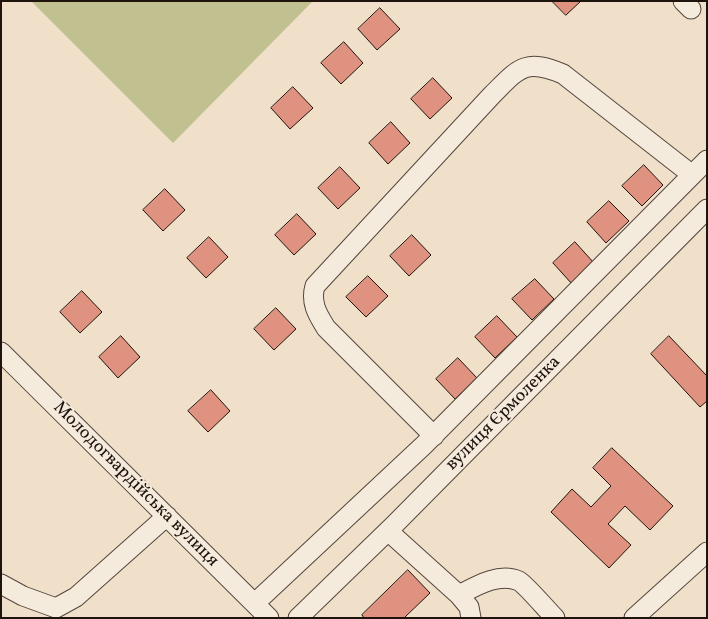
<!DOCTYPE html>
<html>
<head>
<meta charset="utf-8">
<style>
  body { margin:0 }
  #map { position:relative; width:708px; height:619px; overflow:hidden; background:#f0e0c9; font-family:Vollkorn,serif }
  canvas { display:block }
  .frame { position:absolute; inset:0; border:2px solid #1f130e; pointer-events:none }
</style>
</head>
<body>
<div id="map">
<canvas width="708" height="619"></canvas>
<div class="frame"></div>
</div>
<script>
const c = document.querySelector('canvas').getContext('2d');
c.lineJoin = 'round';
function fillPath(path, color) {
  c.fillStyle = color;
  c.fill(path, 'evenodd');
}
function strokePath(path, color, width, dash) {
  c.strokeStyle = color;
  c.lineWidth = width;
  c.lineCap = dash ? 'butt' : 'round';
  c.setLineDash(dash || []);
  c.stroke(path);
}
function write(font, color, halo, rows, align = 'center') {
  c.font = font + ' Vollkorn,serif';
  c.lineWidth = 4;
  c.setLineDash([]);
  c.textBaseline = 'middle';
  c.strokeStyle = halo;
  c.fillStyle = color;
  for (const [text, x, y, turn = 0] of rows) {
    c.save();
    c.translate(x, y);
    c.rotate((+turn || 0) * Math.PI / 180);
    c.textAlign = isNaN(turn) ? turn : align;
    if (halo) c.strokeText(text, 0, 0);
    c.fillText(text, 0, 0);
    c.restore();
  }
}
const green = new Path2D(`
  M31 1H313L173 143Z`);
const building = new Path2D(`
  M552 1H581L566 15Z
  M380 8 400 29 377 50 358 29Z
  M344 42 363 63 341 84 321 63Z
  M433 78 452 98 430 119 411 99Z
  M293 87 313 108 290 129 271 108Z
  M391 122 410 143 388 164 369 143Z
  M644 165 663 185 642 206 622 186Z
  M340 167 360 188 338 209 318 188Z
  M165 189 185 210 163 231 143 210Z
  M609 201 629 221 606 243 587 222Z
  M297 214 316 234 294 255 275 235Z
  M412 235 431 255 409 276 390 256Z
  M209 237 228 257 206 278 187 258Z
  M575 242 594 263 572 284 553 263Z
  M368 276 388 296 366 317 346 297Z
  M535 279 554 299 532 320 512 299Z
  M82 291 102 312 80 333 60 312Z
  M276 308 296 329 274 350 254 329Z
  M497 316 517 337 495 358 475 337Z
  M121 336 140 357 118 378 99 357Z
  M669 336 707 376V401L700 407 651 354Z
  M458 358 477 378 455 399 436 379Z
  M211 390 230 411 208 432 188 411Z
  M612 448 673 506 650 530 625 506 608 524 631 545 609 568 551 512 572 489 591 507 611 486 593 468Z
  M408 570 430 593 404 618H364L362 615Z`);
const minor = new Path2D(`
  M683 1 691 9
  M1 352 269 618
  M434 436 326 328C318 315 310 303 315 286L492 95C519 68 525 58 563 74L691 174
  M388 531 459 595C476 586 499 572 519 581 526 585 547 610 555 618
  M1 584 23 596 56 608 76 597 167 516
  M459 595 469 607 471 618
  M255 603 424 445 707 160
  M298 618 394 525 707 209
  M634 618 707 552`);
const streetNames = [
  ["вулиця Єрмоленка",504,414,-45],
  ["Молодогвардійська вулиця",135,485,45]
];
fillPath(green, '#c1c091');
fillPath(building, '#df927f');
strokePath(building, '#1f130e', 1);
strokePath(minor, '#53463d', 21);
strokePath(minor, '#f5ebdc', 19);
write('18px', '#1f130e', '#f5ebdc', streetNames);
</script>
</body>
</html>
